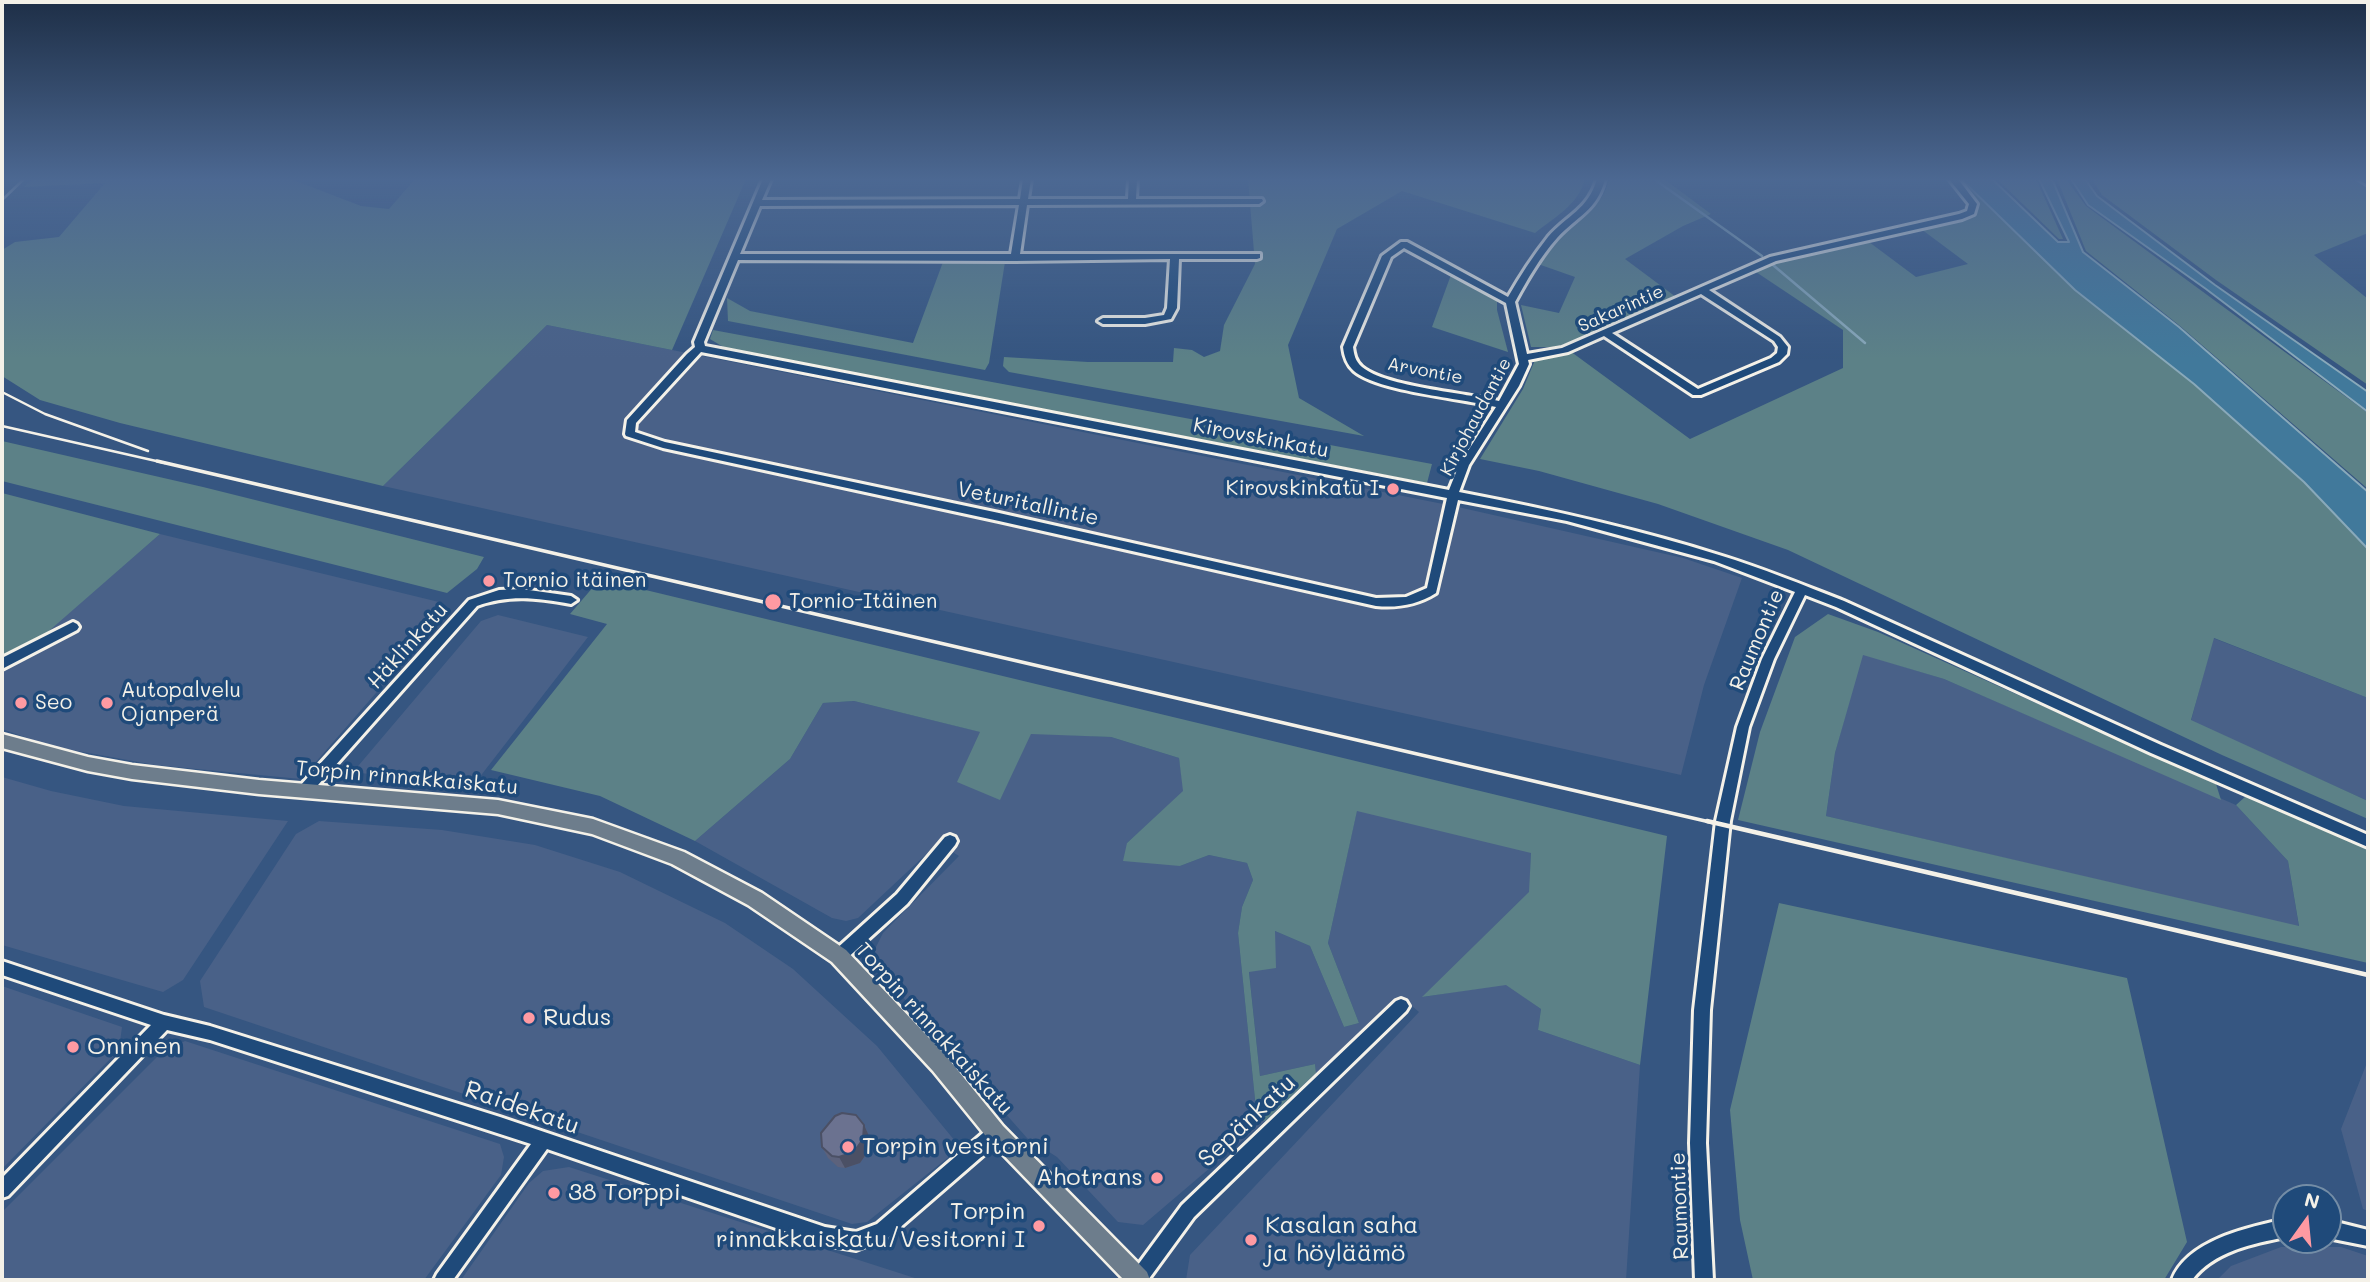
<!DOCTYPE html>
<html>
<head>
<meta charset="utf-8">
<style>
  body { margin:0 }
  #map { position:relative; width:2370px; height:1282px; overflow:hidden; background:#365681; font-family:Mali,sans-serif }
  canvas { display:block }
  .frame { position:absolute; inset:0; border:4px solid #f4f1e8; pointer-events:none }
  .north { position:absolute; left:2272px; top:1184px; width:70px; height:70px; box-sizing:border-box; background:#1f4a7a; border:2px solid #748da6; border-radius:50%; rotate:15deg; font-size:19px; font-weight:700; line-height:28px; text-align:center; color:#f4f1e8 }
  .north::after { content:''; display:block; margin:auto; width:24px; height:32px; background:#ff9aa2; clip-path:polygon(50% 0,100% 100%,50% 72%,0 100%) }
</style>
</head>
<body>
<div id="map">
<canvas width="2370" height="1282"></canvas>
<div class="frame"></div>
<div class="north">N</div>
</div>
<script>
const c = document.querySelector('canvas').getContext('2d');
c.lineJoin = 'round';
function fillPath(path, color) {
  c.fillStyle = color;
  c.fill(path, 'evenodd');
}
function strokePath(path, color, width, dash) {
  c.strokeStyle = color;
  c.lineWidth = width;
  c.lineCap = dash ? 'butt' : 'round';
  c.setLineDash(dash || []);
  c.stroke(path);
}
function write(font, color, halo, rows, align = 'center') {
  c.font = font + ' Mali,sans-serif';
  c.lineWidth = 7;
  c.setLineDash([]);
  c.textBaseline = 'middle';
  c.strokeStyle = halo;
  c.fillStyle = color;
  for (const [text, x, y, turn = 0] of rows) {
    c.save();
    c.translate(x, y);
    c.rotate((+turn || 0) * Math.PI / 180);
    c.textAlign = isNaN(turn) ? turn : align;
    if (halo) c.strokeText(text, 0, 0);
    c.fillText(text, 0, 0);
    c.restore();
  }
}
const built = new Path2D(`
  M547 325 1458 507 1683 558 1742 578 1704 685 1681 775 383 486Z
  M160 534 443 603 436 624 301 779 155 765 50 746 2 729V671Z
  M498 615 588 637 472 787 353 772 481 621Z
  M2213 638 2368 698V801L2191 721Z
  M1862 654 1944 679 2236 805 2288 861 2299 927 1826 816 1835 753Z
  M854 701 981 732 1000 799 1031 733 1111 737 1179 758 1184 791 1127 843 1180 866 1209 855 1247 863 1253 880 1242 907 1238 933 1257 1119 1265 1121 1143 1225 1118 1222 1057 1157 1027 1138 879 970 874 951 883 933 959 856 938 843 858 918 846 921 832 918 695 841 790 759 823 703Z
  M2 777 51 791 124 806 288 821 183 980 163 992 2 945Z
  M1357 810 1531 852 1530 892 1423 997 1506 984 1541 1009 1538 1030 1640 1065 1626 1280H1186L1190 1255 1419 1012 1400 996 1316 1073 1315 1064 1260 1076 1249 971 1275 931 1310 946 1344 1027 1359 1023 1328 943Z
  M319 821 442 830 535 845 620 872 725 923 793 969 877 1046 955 1141V1152L867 1222 852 1224 204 1007 200 981 296 834Z
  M2 986 122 1027 119 1050 2 1169Z
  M185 1041 500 1144 504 1157 501 1175 424 1280H2V1212L162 1052Z
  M2368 1060V1211L2363 1209 2341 1129Z
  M569 1167 921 1280H461L529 1183 543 1171Z
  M2281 1247H2341L2368 1256V1280H2217L2231 1266Z`);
const green = new Path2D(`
  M33 179H291L361 206 389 209 415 179H746L672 350 547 325 383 486 120 423 40 400 2 376V250L15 242 59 237 105 183 24 187Z
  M1248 179H1585C1579 204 1555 217 1535 233L1402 191 1337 229 1288 345 1299 398 1364 436 1009 372 1003 366 1004 357 1088 362H1173L1174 348 1192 350 1204 357 1220 351 1224 325 1255 264Z
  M1609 179H1664L1711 214 1683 226 1625 259 1676 297 1558 347H1531L1521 305 1559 313 1575 277 1538 264C1545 255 1551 245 1559 237 1578 217 1603 208 1609 179Z
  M1956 179H1961L2075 290 2194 384 2304 482 2368 549V698L2214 638 2191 720 2368 801V819L2222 755 1788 550 1658 504 1539 471 1480 459 1523 389 1535 360 1534 357H1545L1570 351 1690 439 1843 368V330L1753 270 1780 258 1865 239 1916 277 1968 264 1917 226 1974 212 1976 203Z
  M1997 179H2036L2063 239H2059Z
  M2057 179H2066L2086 206 2368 413V489L2180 326 2086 251Z
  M2092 179H2351L2368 188V233L2314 255 2368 299V385L2216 280 2102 195Z
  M943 262H1005L989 363 985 370 728 321 727 298 750 311 913 343Z
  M1452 272 1497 297V310L1508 352 1432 327Z
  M713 330 1432 464 1427 483 725 348 710 339Z
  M2 441 203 487 484 557 477 569 447 593 2 481Z
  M2 493 160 534 42 637 2 657Z
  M600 579 1667 836 1640 1065 1538 1030 1541 1009 1506 985 1422 997 1529 892 1531 853 1357 811 1328 943 1359 1023 1344 1027 1310 946 1275 931 1276 968 1249 972 1260 1076 1315 1064 1316 1073 1265 1121 1257 1119 1238 933 1242 907 1253 880 1247 863 1209 855 1180 866 1123 861 1127 843 1183 791 1179 758 1111 737 1031 734 1000 800 957 782 980 732 854 701 823 703 790 759 695 841 600 796 491 770 607 624 570 614Z
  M1828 614 1878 632 2216 784 2221 800 1944 679 1863 655 1835 753 1826 816 2299 926 2288 861 2236 805 2246 796 2368 849V963L1738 820 1760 732 1795 637Z
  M1779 903 2127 978 2187 1242 2164 1280H1753L1740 1220 1730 1110Z`);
const water = new Path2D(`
  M1961 179H1992L2058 242H2069L2039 179H2052L2083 252 2179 327 2368 492V549L2304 482 2194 384 2075 290Z
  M2071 179H2085L2097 196 2215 285 2368 392V412L2206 289 2088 205Z`);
const stream = new Path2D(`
  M1654 179 1762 256
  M1773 265 1865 343`);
const minor = new Path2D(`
  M763 179H771L762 200 1020 199 1023 179H1031L1028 199H1128L1129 179H1137L1136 199H1262L1263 201 1259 204 1027 205 1020 254H1260V258L1257 259H1179L1177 308 1171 319 1145 324H1103L1098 321 1103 318H1145L1164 315 1167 308 1170 259 1015 261 738 260 704 342 705 346 1449 490 1459 465 1496 407C1461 398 1379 392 1354 371 1347 365 1344 356 1343 347L1382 256 1401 242H1407L1508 297C1520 276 1533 256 1548 237 1567 215 1588 210 1597 179H1605C1597 211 1577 216 1557 238 1540 257 1527 280 1515 302L1527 354 1562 348 1770 257 1959 214 1967 211 1969 204 1949 179H1958L1977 204 1974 214 1962 219 1776 261 1709 290 1780 337 1788 347 1787 354 1779 362 1701 395H1693L1604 336 1568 352 1528 360 1529 364 1519 386 1469 465 1459 492C1547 509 1634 528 1719 555 1762 568 1803 585 1844 601L2161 745 2368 835V847L2151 753 1836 607 1805 595 1774 659 1749 727 1730 821 1710 1010 1706 1143 1713 1280H1695L1690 1143 1694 1010 1716 821 1737 727 1762 659 1795 592 1714 561 1567 521 1458 500 1436 593C1417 605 1398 608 1376 606L999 521 663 448 626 436 625 434 627 420 687 354 695 347 694 342ZM1019 205 1011 254H740L760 206ZM1404 248 1506 303 1519 364 1499 401C1466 393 1386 387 1362 367 1355 361 1354 354 1353 347L1391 257ZM1701 294 1774 341 1778 347 1777 353 1771 358 1698 389 1612 333ZM701 352 1447 498 1427 588 1406 597 1376 598 999 513 665 442 635 432 636 423Z
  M2358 179H2368V185Z
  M522 589 571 596 577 600 571 604C538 598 509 594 477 606L310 794 305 796 300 794 298 790 300 786 469 600 499 590Z
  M73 622 77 624 79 627 77 630 2 669V658Z
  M950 835 955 837 957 841 955 845 907 904 844 961 839 963 834 961 832 956 834 951 897 894 945 837Z
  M2 961 164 1015 210 1026 500 1117 825 1227 856 1232 877 1224 990 1127 996 1125 1002 1127 1004 1133 1002 1139 889 1237 856 1250 825 1245 547 1149 453 1280H434L437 1274 531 1144 210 1040 167 1030 8 1196 2 1198V1178L151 1025 2 975Z
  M1401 999 1406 1001 1409 1006 1406 1011 1194 1217 1148 1280H1130L1132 1273 1182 1205 1396 1001Z
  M2286 1219V1237C2252 1244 2214 1251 2192 1280H2172C2187 1240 2249 1227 2286 1219Z
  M2328 1220 2368 1230V1246L2328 1238Z`);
const major = new Path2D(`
  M2 734 88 757 132 765 259 780 498 800 593 819 684 852 762 893 846 950 947 1057 1003 1126 1147 1272 1150 1280H1124L989 1140 933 1071 832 962 748 905 672 864 592 834 498 814 259 794 132 779 88 771 2 748Z`);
const railFar2 = new Path2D(`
  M2 200 24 179
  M2 392 45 414 148 451
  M2 426 165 463`);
const railFar1 = new Path2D(`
  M157 461 1714 823`);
const rail = new Path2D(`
  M1707 821 2368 975`);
const wall = new Path2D(`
  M864 1125 869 1136V1150L860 1163 845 1168 838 1167 828 1158 822 1147Z`);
const shadedWall = new Path2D(`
  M864 1125 869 1136V1150L860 1163 845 1168 839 1157Z`);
const building = new Path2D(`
  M842 1113 856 1115 864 1125 863 1139 854 1152 839 1157 832 1156 822 1147 821 1133 835 1116Z`);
const markers = [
  [1393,489,7,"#ff9aa2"],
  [489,581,7,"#ff9aa2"],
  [773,602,9,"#ff9aa2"],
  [21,703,7,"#ff9aa2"],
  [107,703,7,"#ff9aa2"],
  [529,1018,7,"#ff9aa2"],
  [73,1047,7,"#ff9aa2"],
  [848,1147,7,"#ff9aa2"],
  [1157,1178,7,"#ff9aa2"],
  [554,1193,7,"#ff9aa2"],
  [1039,1226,7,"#ff9aa2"],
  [1251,1240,7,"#ff9aa2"]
];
const farStreetnames = [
  ["Sakarintie",1621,309,-24],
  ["Arvontie",1425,371,11],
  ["Kirjohaudantie",1476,417,-62]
];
const streetNames = [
  ["Kirovskinkatu",1261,438,11],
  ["Veturitallintie",1028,504,12],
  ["Raumontie",1757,640,-67],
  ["Häklinkatu",408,646,-48],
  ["Torpin rinnakkaiskatu",407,778,5],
  ["Torpin rinnakkaiskatu",934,1029,48],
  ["Raumontie",1680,1206,-92]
];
const poiNames = [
  ["Kirovskinkatu I",1379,489,"right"],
  ["Tornio itäinen",503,581],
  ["Tornio-Itäinen",789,602],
  ["Autopalvelu",121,691],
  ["Ojanperä",121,715],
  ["Seo",35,703]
];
const nearPoinames = [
  ["Rudus",543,1018],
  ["Onninen",87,1047],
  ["Torpin vesitorni",862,1147],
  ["Ahotrans",1143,1178,"right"],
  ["38 Torppi",568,1193],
  ["Torpin",1025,1212,"right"],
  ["rinnakkaiskatu/Vesitorni I",1025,1240,"right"],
  ["Kasalan saha",1265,1226],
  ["ja höyläämö",1265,1254]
];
const nearStreetnames = [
  ["Raidekatu",522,1108,19],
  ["Sepänkatu",1247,1121,-43]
];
fillPath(built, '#496188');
fillPath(green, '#5c8187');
fillPath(water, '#41799b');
strokePath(water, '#89a9ba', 2);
strokePath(stream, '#89a9ba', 2.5);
strokePath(minor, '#f4f1e8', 6);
strokePath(major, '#f4f1e8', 5);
fillPath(minor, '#1f4a7a');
fillPath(major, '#6d7d8c');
strokePath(railFar2, '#f4f1e8', 2.5);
strokePath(railFar1, '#f4f1e8', 3.5);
strokePath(rail, '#f4f1e8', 4.5);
fillPath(wall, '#5c627c');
fillPath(shadedWall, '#4b5065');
fillPath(building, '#6b7290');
strokePath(building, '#4b5065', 2);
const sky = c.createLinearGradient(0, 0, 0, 359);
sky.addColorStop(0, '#1e2f47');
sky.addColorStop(0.5, '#4c6892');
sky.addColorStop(1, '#4c689200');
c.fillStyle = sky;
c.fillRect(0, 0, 2370, 359);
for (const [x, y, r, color] of markers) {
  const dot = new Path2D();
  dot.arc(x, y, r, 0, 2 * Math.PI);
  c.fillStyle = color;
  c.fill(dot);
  strokePath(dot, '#1f4a7a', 2.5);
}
write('18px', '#f4f1e8', '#1f4a7a', farStreetnames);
write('21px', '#f4f1e8', '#1f4a7a', streetNames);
write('21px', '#f4f1e8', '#1f4a7a', poiNames, 'left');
write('24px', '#f4f1e8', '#1f4a7a', nearPoinames, 'left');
write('24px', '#f4f1e8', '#1f4a7a', nearStreetnames);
</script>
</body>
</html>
